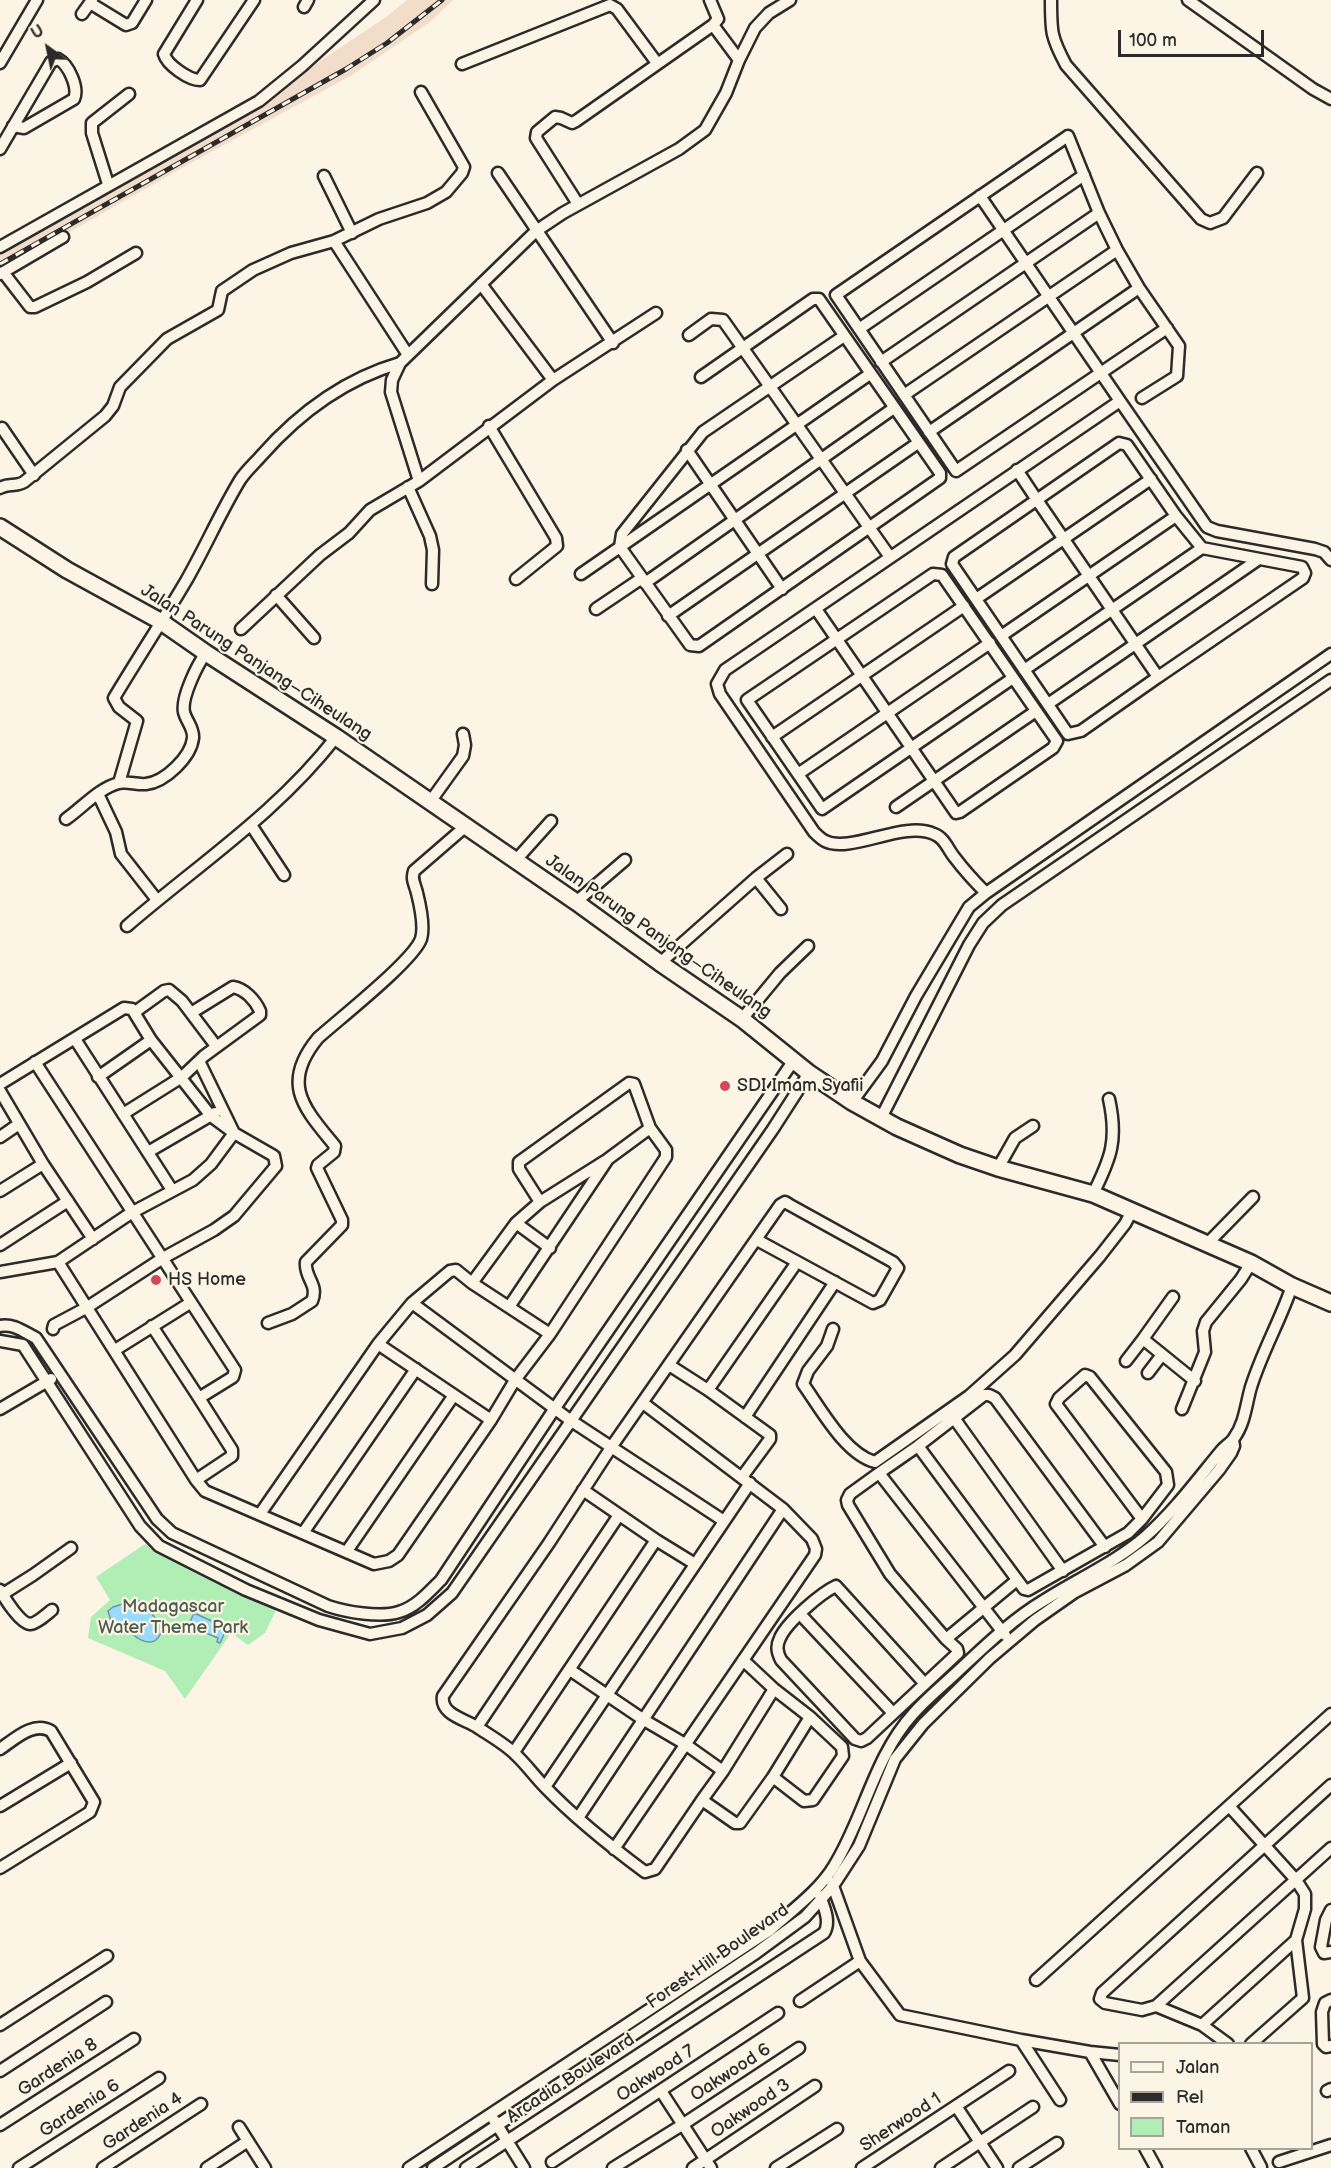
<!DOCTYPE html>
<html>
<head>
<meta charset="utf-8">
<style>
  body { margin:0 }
  #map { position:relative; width:1331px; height:2168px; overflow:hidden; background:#fcf5e5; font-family:"Balsamiq Sans",sans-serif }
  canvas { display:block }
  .legend { position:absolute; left:1118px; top:2042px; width:195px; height:108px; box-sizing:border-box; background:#fcf5e5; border:2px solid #a8a49b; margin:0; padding:8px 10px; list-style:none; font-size:18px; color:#2b2b2b }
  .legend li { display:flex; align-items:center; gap:12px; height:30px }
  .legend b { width:30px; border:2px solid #a8a49b }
  .north { position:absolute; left:18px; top:18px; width:60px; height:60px; -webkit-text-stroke:4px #fcf5e5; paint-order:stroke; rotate:327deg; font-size:16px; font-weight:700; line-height:24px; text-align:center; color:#2b2b2b }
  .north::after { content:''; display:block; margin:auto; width:21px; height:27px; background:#2b2b2b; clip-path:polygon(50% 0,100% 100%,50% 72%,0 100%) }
  .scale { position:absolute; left:1118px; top:30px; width:146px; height:27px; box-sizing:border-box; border:3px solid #2b2b2b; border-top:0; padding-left:8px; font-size:18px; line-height:21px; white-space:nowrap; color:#2b2b2b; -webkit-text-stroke:4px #fcf5e5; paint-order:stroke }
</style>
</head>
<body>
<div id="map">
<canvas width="1331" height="2168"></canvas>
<ul class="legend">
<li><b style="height:8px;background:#fcf5e5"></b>Jalan</li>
<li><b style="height:8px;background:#2b2b2b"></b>Rel</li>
<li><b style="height:16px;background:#b0eeb5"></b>Taman</li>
</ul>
<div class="north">U</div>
<div class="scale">100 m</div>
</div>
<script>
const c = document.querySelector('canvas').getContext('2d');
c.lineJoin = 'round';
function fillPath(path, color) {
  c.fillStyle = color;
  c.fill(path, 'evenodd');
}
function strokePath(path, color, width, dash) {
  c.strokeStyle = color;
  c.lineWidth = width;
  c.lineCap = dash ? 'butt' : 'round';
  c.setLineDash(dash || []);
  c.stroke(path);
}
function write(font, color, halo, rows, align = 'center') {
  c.font = font + ' "Balsamiq Sans",sans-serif';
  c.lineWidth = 4.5;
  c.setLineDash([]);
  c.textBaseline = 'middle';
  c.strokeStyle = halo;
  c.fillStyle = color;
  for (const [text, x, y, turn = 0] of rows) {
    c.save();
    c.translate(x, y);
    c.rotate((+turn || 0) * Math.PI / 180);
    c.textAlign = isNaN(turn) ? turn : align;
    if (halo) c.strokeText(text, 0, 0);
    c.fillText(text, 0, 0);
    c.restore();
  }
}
const built = new Path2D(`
  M407 0H453L430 22 352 75 180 169 0 272V243L109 184 311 67 386 17Z`);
const green = new Path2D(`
  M145 1544 156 1553 278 1606 265 1633 248 1645 231 1633 185 1699 165 1671 88 1638 91 1617 110 1600 96 1577Z`);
const water = new Path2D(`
  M135 1600C151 1603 147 1608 155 1618 160 1624 158 1618 161 1625 164 1632 157 1642 150 1642 139 1643 130 1630 121 1627 118 1626 115 1625 112 1624L108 1611 113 1607Z
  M194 1613 227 1628 220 1643 217 1642 218 1638 194 1628 191 1633 186 1631Z`);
const street = new Path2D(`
  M197 0 164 54C167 65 189 80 200 80L254 0
  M710 0 718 19 713 25
  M1051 0C1051 32 1051 37 1066 65L1201 219 1210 223 1223 218 1257 173
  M1188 0 1313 89 1331 99
  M90 3 126 25 132 23 146 0
  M304 7 308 0
  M82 14 92 0
  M0 63 37 0
  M462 64 610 5 617 9 657 63
  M0 149 51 62 58 59C69 65 79 88 74 99L24 128 13 126
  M498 173 613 343
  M324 176 352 233
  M108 184 92 133V123L129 94
  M980 196 1120 401
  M578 204 536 138 537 132 555 117 561 118 572 123 576 121 713 25 739 60
  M334 241 408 355
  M0 247 259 101 302 66 374 0
  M3 272 30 307H35L87 282 136 253
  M0 274 63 237
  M481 284 553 380
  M859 329 1084 175
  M689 335 711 319 723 320 890 557
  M881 362 1099 213
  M701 377 813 299H819L940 473V478L699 646 690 645 620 547 622 534 703 432 844 336
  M904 395 1117 250
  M1142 398 1177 376 1179 346 1139 288 1117 250 1099 213 1068 136 836 295 956 471 1167 328
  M489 426 556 538 557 546 516 579
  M2 428 34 475
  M929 432 1139 288
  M687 450 782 589
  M1017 470 1037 500 1158 677 1303 578 1305 573 1302 567 1202 548 1176 516 1127 445 1119 443 954 557 952 564 1068 734 1081 731 1158 677
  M419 481 391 392 392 380 400 363 536 231 563 213 679 149 705 130 726 93 739 60 755 28 769 13 790 0
  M408 487 430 536 433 550 432 584
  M0 488C8 483 16 487 24 482L105 416 113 406 120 387 167 339 218 310 222 291 253 270 291 253 334 241 379 219 427 203 446 192 462 173 464 167 421 92
  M581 574 870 374
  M645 583 894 408
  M276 595 314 638
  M976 599 1151 479
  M596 609 642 578
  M816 609C863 677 909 745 956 813L960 812 1053 748 1057 741 942 575 933 574 747 700 822 809 1013 678
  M668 616 918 443
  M241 629 320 555 349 533 370 510 419 481 553 380 656 313
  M1001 636 1176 516
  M1024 670 1202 548
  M1048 704 1259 559
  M772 737 964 606
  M798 774 990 643
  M119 783 137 721 119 707 114 698C138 658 163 620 186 581 205 548 220 513 240 480 246 471 254 464 261 456 298 414 345 379 400 363
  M98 794 116 832 121 854 157 900
  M430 802 463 756 465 745 463 734
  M896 807 1036 711
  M66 819C82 808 99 788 119 783 127 781 137 785 146 784 165 782 191 757 193 738 194 728 186 721 184 712 181 698 197 665 206 653
  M251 825 284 875
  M516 860 551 821
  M756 878 781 909
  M986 893C975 882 964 870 955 858 948 850 945 838 934 834 903 820 851 854 825 841 821 839 817 835 814 832L720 694 717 684 725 670 1120 401 1207 527 1217 531 1315 549 1324 552 1331 560
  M576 902 625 860
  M127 926C199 864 278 812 336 737
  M660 963 756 878 787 854
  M135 1012 164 991 169 990 182 1001 216 1046
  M742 1019 780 973 808 946
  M75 1039 172 1190
  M35 1062 235 1370 233 1377 199 1398 232 1450V1456L196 1480
  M98 1077 151 1040
  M0 1084 124 1008 132 1009 151 1040 211 1116 234 1133 274 1156 276 1166 234 1216 214 1230 163 1258 86 1308 54 1325 53 1329
  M0 1091 43 1164 93 1239
  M852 1102 882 1061 916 996 969 907 986 893 1331 654
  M123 1114 182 1077 204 1056 260 1015V1011C255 1000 245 989 233 987L191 1013
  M881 1118 969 945 983 923 1002 905 1331 680
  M0 1137 19 1124
  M148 1152 215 1113
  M998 1168 1015 1138 1033 1126
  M0 1191 43 1164
  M1093 1194C1111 1158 1118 1140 1109 1099
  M516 1223 550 1248
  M1207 1244 1253 1197
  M0 1245 68 1201
  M58 1262 196 1480 205 1491 374 1564 389 1561 398 1555 491 1420 515 1380 550 1334 666 1157V1150L650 1128 634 1084 629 1083 519 1162V1169L540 1202
  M0 1272 58 1262 131 1213 193 1180 211 1164 234 1133 199 1061
  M472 1283 516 1223 540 1202 605 1161
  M412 1303 570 1420 724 1521
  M509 1307 608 1159 650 1128
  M268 1323 292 1314 312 1301C319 1284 304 1278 306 1262L342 1225V1220L317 1168 318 1165 334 1152 335 1146C304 1108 280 1084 318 1038 339 1019 413 961 421 939 425 926 420 905 417 893 415 884 411 880 414 871L466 826
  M0 1326C13 1323 24 1332 36 1338L157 1519 172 1533 328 1606C346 1612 380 1618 399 1612 416 1607 429 1592 441 1580L555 1408 794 1060
  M152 1326 199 1398
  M833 1329 827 1346 808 1371 803 1384C821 1409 845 1454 875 1462L969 1396 1015 1355 1100 1256 1125 1224 1132 1211
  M1143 1339 1173 1297
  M0 1341 23 1345 140 1526 159 1546 246 1590 319 1620 370 1634 402 1628 427 1615 452 1593 773 1129 809 1073
  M378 1344 491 1420
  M115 1350 190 1303
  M1126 1361 1143 1339 1195 1381
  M669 1365 708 1390 770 1435V1439L742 1477
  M1148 1373 1161 1356
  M708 1390 797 1262
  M0 1409 51 1379
  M1182 1409 1205 1352 1203 1331 1206 1322 1241 1279 1251 1263
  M745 1417 835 1282
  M954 1418 1063 1571
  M918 1446 984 1395H989L995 1398 1105 1547
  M879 1473 850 1494 847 1500 848 1505 890 1574 946 1639 957 1649 958 1653 867 1738 861 1741 855 1739 781 1660C777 1652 776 1646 780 1638 787 1622 821 1593 836 1586L925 1684
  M583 1490 656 1540 695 1564
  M260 1514 378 1344 412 1303 450 1271 456 1270 472 1283 550 1334
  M303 1533 416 1369
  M347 1551 454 1395
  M0 1590C5 1599 20 1623 30 1624 36 1624 47 1614 52 1610
  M3 1594 33 1575 71 1548
  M800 1614 893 1713
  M1005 1635 879 1473 918 1446 1024 1589 1028 1590 1128 1533 1142 1519 1168 1485 1166 1472 1090 1377 1085 1375 1059 1398 1056 1404 1142 1519
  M946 1639 1017 1580
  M743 1660 774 1689 810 1717 842 1747 843 1756 813 1800 804 1801 773 1777 740 1823H735L702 1800 655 1869 645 1872C610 1846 576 1819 546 1788 535 1777 526 1764 515 1754 505 1744 489 1735 477 1727 464 1719 440 1714 443 1696L549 1543 612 1446 780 1205 785 1202 790 1205 893 1262 898 1268 880 1300 873 1303 757 1240
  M570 1670 644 1720 685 1744 723 1771
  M477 1727 619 1515
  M0 1749C15 1739 33 1721 51 1731L94 1802 90 1812 0 1868
  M514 1752 656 1540
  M773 1777 810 1717
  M545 1787 750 1483
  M702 1800 723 1771 774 1689
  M0 1806 71 1763
  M1229 1806 1296 1880 1305 1894V1909L1296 1940 1303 1998 1251 2044
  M578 1818 783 1509
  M614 1849 815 1555 816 1549 812 1539 783 1509 643 1403
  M832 1883 860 1961 900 2015 1021 2040 1090 2052 1120 2055
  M1331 1910 1326 1920 1321 1947 1324 1953 1331 1952
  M1036 1980 1331 1714
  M1331 2000 1325 2003 1322 2012 1323 2044 1326 2047 1331 2046
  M800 2001 860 1961
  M1156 2006 1331 1848
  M0 2025 107 1956
  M1202 2025 1296 1940
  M1021 2040 1060 2100
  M1228 2044 1202 2025 1156 2006 1142 2010 1105 2003 1100 1999 1102 1993 1331 1785
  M1090 2052 1120 2104
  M0 2071 106 2002
  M661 2091 711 2168
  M1327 2091 1331 2089
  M956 2106 1009 2071
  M494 2120 524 2168
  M0 2125 134 2039
  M239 2127 265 2168
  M1145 2148 1156 2168
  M1251 2148 1261 2167
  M552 2162 778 2013
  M1279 2162 1331 2145
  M19 2168 159 2078
  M103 2168 201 2104
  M207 2168 248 2141
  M409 2168 770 1930C791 1911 819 1891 834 1866 864 1818 874 1757 913 1714 926 1699 941 1687 956 1673 983 1648 1010 1621 1043 1601 1077 1579 1115 1563 1146 1536 1175 1510 1197 1480 1221 1451 1225 1446 1231 1443 1234 1438 1245 1423 1246 1404 1251 1387 1262 1352 1280 1321 1292 1286
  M433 2168 756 1953 805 1917 833 1886 859 1846 895 1759 923 1724 990 1658 1035 1620 1075 1592 1126 1565 1158 1542 1219 1470 1231 1453 1234 1446 1233 1440
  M466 2168 824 1933C831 1922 824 1907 820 1896
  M613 2168 682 2125 799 2048
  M693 2168 815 2086
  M776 2168 837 2129
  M862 2168 956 2106 997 2168
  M941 2168 1033 2107
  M1019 2168 1057 2143`);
const secondary = new Path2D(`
  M0 527 67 570 160 621 206 653 336 737 576 902 660 963 742 1019 809 1073 852 1102 897 1127 960 1155 998 1168 1093 1194 1251 1263 1292 1286 1331 1303`);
const rail = new Path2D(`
  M0 264 346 69 387 43 442 0`);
const markers = [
  [725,1086,6,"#d1495b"],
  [156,1280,6,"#d1495b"]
];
const streetNames = [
  ["Jalan Parung Panjang–Ciheulang",256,663,33],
  ["Jalan Parung Panjang–Ciheulang",658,937,35],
  ["Forest Hill Boulevard",718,1957,-35],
  ["Gardenia 8",58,2068,-33],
  ["Oakwood 6",731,2073,-33],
  ["Oakwood 7",656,2074,-33],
  ["Arcadia Boulevard",571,2079,-33],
  ["Gardenia 6",80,2109,-33],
  ["Oakwood 3",751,2109,-34],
  ["Gardenia 4",143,2122,-33],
  ["Sherwood 1",901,2123,-33]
];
const poiNames = [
  ["SDI Imam Syafii",737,1086],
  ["HS Home",168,1280]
];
const parkNames = [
  ["Madagascar",173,1607],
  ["Water Theme Park",173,1628]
];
fillPath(built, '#f1ddca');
fillPath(green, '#b0eeb5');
fillPath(water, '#99dbfb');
strokePath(water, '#6d95a8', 1.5);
strokePath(street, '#2b2b2b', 15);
strokePath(secondary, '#2b2b2b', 20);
strokePath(street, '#fcf5e5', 10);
strokePath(secondary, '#fcf5e5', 15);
strokePath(rail, '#2b2b2b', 5);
strokePath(rail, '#fcf5e5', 3, [9]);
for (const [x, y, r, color] of markers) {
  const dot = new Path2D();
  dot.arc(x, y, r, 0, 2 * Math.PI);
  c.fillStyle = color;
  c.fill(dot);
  strokePath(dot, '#fcf5e5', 2);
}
write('18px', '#2b2b2b', '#fcf5e5', streetNames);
write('18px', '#2b2b2b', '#fcf5e5', poiNames, 'left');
write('18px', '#4c5c4e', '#fcf5e5', parkNames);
</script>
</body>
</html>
